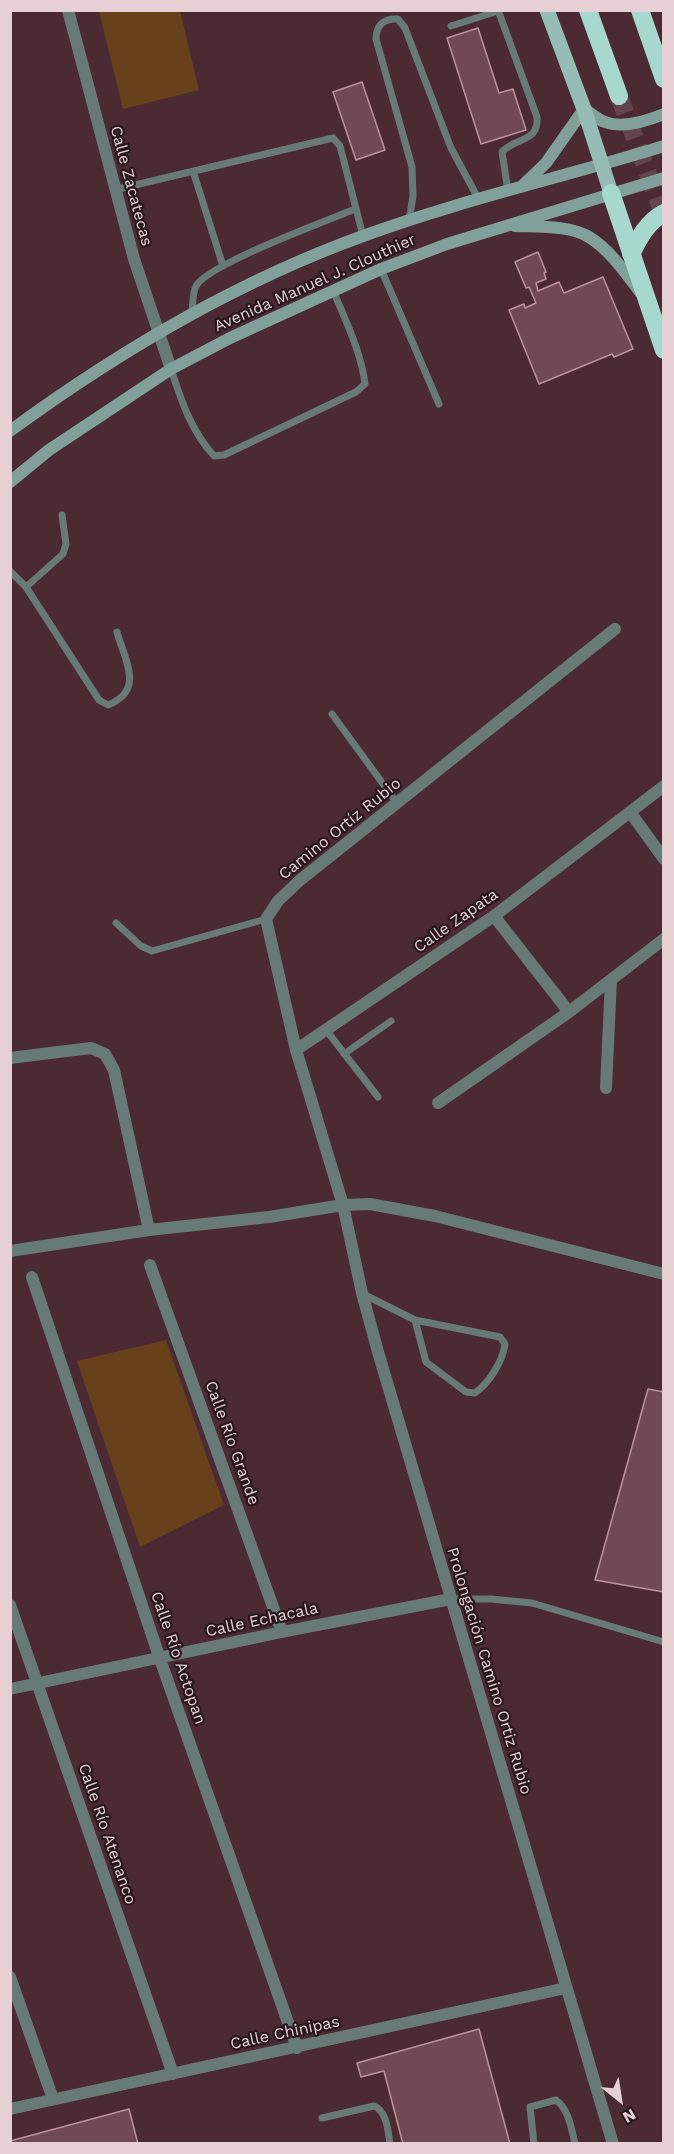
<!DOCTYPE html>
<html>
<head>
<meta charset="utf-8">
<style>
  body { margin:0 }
  #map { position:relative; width:674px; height:2154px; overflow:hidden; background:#4c2a34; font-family:"Work Sans",sans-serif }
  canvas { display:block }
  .frame { position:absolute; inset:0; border:12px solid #e7d0d5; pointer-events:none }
  .north { position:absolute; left:590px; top:2070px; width:60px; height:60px; -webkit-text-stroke:4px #28181d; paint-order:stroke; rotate:150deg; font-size:16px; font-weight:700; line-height:24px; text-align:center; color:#e7d0d5 }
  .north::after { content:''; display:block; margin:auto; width:21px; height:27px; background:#e7d0d5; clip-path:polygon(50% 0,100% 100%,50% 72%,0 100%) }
</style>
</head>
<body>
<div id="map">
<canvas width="674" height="2154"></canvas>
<div class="frame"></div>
<div class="north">N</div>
</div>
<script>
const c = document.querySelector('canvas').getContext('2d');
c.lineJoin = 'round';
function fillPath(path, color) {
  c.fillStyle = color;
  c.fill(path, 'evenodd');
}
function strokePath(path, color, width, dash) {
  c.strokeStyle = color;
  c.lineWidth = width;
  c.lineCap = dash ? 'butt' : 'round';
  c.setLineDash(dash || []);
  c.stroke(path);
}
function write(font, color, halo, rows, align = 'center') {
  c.font = font + ' "Work Sans",sans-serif';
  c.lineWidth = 4.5;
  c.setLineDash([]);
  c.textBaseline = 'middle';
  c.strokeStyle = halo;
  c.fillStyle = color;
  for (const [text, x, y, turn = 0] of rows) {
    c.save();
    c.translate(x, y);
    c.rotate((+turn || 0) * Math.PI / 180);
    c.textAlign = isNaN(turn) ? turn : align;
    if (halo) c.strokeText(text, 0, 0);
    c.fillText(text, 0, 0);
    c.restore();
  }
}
const green = new Path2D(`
  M99 11H180L199 90 123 109Z
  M166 1340 224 1505 140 1547 77 1361Z`);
const building = new Path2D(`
  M478 28 499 93 513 89 526 130 481 144 447 38Z
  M362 82 385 150 356 160 333 92Z
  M538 252 546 272 544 273 546 279 536 283 538 291 559 282 564 293 603 277 633 349 614 357 612 354 539 384 509 310 524 304 525 308 536 303 529 287 526 288 515 262Z
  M648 1389 664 1392V1592L595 1580Z
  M479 2029 510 2144H403L384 2071 361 2077 357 2063Z
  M129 2109 138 2144H10V2141Z`);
const highwayTunnel = new Path2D(`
  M619 96 664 216`);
const lane = new Path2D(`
  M498 10 537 117C539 143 515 137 502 152L508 191
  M451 26 498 11
  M193 171 223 266
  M114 190 333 138 340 146 363 236
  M409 221 413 196 412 167 376 39C376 25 384 18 398 19L405 28 451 148 479 200
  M381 269 439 404
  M192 314C193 306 192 294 196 286 208 264 327 221 355 209
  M171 369C181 400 191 431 214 456L224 455 356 392 365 384C361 351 345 320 333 290
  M10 571 26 587 99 700 108 705C145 690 125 661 117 632
  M26 587 63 554 66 544 62 515
  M332 714 397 803
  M116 923 141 946 152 951 266 919
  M326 1030 378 1097
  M344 1054 391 1021
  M363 1294 415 1320 500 1337 505 1344C503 1361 489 1383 475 1393L466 1392 426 1362 415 1320
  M451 1599H491L532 1603 664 1642
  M322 2118 374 2106C387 2111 388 2131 390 2144
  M534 2144 530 2107 556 2100C569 2110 571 2127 575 2144`);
const street = new Path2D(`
  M68 10 134 259 171 369
  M630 812 664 859
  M494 916 569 1012
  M296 1050 494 916 664 786
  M10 1058 91 1048 105 1054 114 1070 149 1230
  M606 1088 611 980
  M438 1103 569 1012 664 939
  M10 1251 149 1230 269 1217 343 1205 370 1204 435 1216 664 1274
  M150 1265 282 1632
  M32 1277 160 1659 297 2048
  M10 1605 173 2074
  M10 1689 282 1632 451 1599
  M10 1977 53 2099
  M10 2109 566 1988
  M613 2144 378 1352 362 1293 343 1205 296 1050 266 919 278 901 299 881 615 629`);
const secondary = new Path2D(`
  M521 187 546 163 584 109C591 113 598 120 605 122 623 129 647 121 664 114
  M515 226C537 227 569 225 589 237 610 250 625 272 640 292
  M10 431C119 351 236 282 363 236 461 200 564 177 664 146
  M10 482 49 450 171 369 230 338 381 269 447 244 664 178`);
const primary = new Path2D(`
  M547 10 584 109 611 193`);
const highway = new Path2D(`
  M588 10 619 96
  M640 10 664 79
  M611 193 664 350
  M631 254C639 238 647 222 664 213`);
const streetNames = [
  ["Calle Zacatecas",131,186,75],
  ["Avenida Manuel J. Clouthier",315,283,-24],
  ["Camino Ortíz Rubio",340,829,-39],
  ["Calle Zapata",456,921,-35],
  ["Calle Río Grande",232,1443,70],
  ["Calle Echacala",262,1620,-12],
  ["Calle Río Actopan",178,1658,71],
  ["Prolongación Camino Ortiz Rubio",489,1671,73],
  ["Calle Río Atenanco",107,1834,71],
  ["Calle Chinipas",285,2033,-12]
];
fillPath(green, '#67401c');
fillPath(building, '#6f4a54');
strokePath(building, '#bc929d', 1.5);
strokePath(highwayTunnel, '#63434c', 18, [18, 9]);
strokePath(lane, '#677a76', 7);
strokePath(street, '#677a76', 12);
strokePath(secondary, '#81a09a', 12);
strokePath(primary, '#95bdb5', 15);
strokePath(highway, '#a7d8ce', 18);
write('16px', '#e7d0d5', '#28181d', streetNames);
</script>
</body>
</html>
